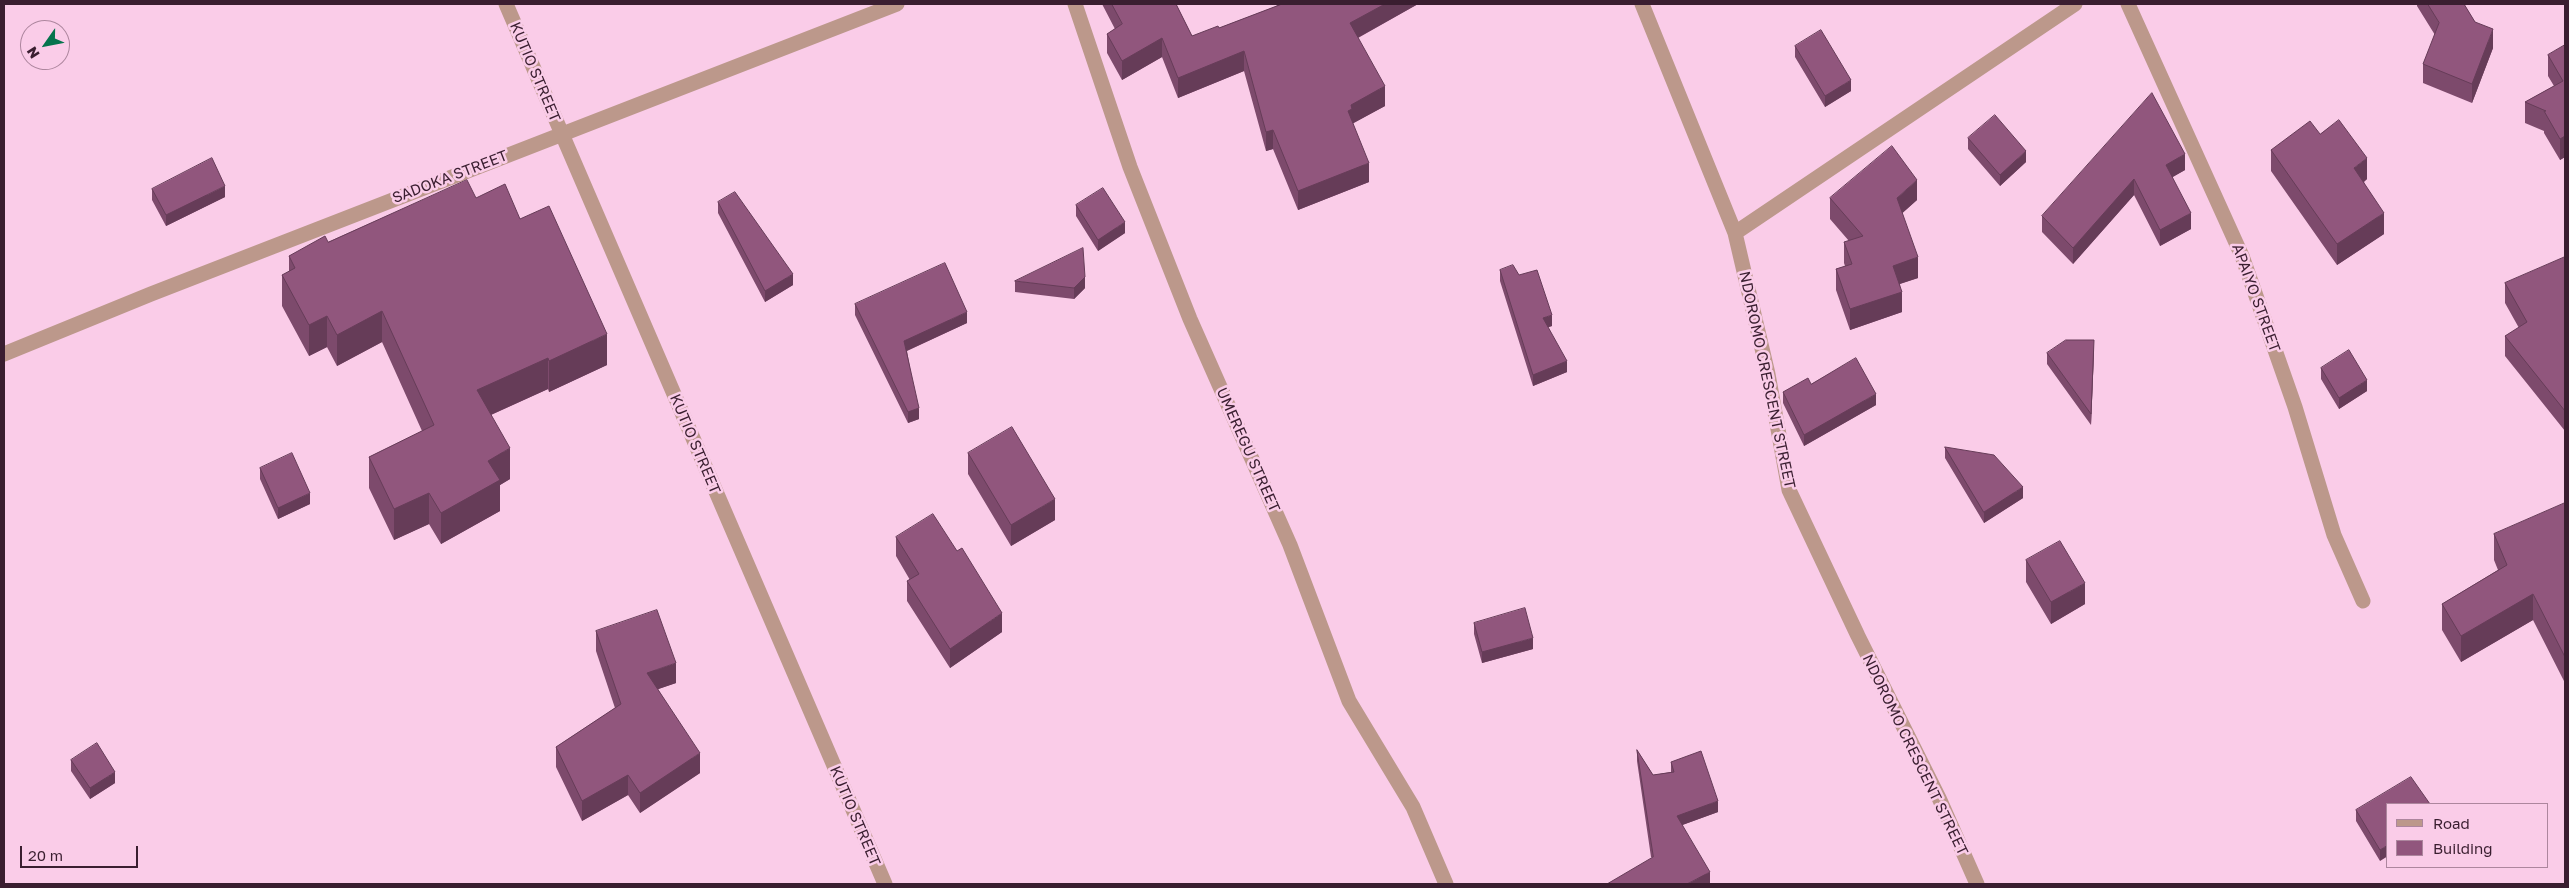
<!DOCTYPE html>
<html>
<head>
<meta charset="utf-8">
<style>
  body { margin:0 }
  #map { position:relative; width:2569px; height:888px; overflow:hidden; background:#facce8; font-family:"Golos Text",sans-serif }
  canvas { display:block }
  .frame { position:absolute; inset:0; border:5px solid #3a1e30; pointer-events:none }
  .legend { position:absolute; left:2386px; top:803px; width:162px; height:65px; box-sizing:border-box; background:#facce8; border:1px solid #ad869e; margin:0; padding:6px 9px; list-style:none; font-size:15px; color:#3a1e30 }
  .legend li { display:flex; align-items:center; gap:10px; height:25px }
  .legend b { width:25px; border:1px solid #ad869e }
  .north { position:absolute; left:20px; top:20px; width:50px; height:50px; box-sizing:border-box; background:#facce8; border:1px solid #ad869e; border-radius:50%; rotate:237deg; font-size:14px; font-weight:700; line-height:20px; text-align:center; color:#3a1e30 }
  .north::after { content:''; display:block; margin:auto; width:18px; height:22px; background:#05744d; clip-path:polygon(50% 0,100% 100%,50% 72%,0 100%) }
  .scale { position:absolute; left:20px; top:846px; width:118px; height:22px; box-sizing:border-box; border:2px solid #3a1e30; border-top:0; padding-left:6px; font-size:15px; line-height:18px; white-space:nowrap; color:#3a1e30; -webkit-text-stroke:4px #facce8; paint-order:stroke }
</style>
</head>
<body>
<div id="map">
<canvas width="2569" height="888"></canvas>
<div class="frame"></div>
<ul class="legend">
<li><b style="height:6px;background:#bc988b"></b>Road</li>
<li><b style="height:14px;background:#91567d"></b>Building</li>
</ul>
<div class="north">N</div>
<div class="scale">20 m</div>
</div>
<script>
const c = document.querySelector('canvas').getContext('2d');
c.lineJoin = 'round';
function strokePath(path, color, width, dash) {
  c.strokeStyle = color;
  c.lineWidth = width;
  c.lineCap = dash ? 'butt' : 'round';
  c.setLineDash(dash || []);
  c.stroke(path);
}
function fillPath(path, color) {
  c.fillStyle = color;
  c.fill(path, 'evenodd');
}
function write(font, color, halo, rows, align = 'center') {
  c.font = font + ' "Golos Text",sans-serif';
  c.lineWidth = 5;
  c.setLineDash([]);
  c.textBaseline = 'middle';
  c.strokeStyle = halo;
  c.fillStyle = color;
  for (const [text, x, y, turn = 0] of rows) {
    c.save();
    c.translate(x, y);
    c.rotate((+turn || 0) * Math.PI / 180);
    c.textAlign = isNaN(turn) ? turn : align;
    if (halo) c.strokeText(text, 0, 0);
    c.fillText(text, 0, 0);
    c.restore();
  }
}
const street = new Path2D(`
  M506 4 885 884
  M1075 4 1130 167 1190 319 1290 545 1349 701 1413 807 1446 884
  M1642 4 1735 233 1768 374 1789 490 1858 636 1939 798 1977 884
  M2128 4 2242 256 2295 407 2334 535 2363 601
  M1735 233 2075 4
  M4 354 151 294 897 4`);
const wall = new Path2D(`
  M1102 4H1176L1192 36 1219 28 1277 6 1276 4H1418L1358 38 1385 106 1353 123 1369 182 1298 210 1273 149 1266 151 1244 71 1178 98 1162 57 1122 80 1107 53V34L1115 29Z
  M2417 4H2464L2475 22 2493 48 2472 103 2423 83V64L2435 35 2417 6Z
  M2565 45V157L2560 160 2544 133V131L2525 123V102L2554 86 2548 76V55Z
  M1795 46 1851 91 1825 107 1795 57Z
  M2152 93 2185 170 2172 177 2191 229 2160 246 2134 195 2073 264 2042 232V216Z
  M2320 134 2367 179 2364 182 2384 234 2337 265 2271 171V150Z
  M1968 138 2026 162 2000 186 1968 149Z
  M152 189 225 197 166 226 152 200Z
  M476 198 520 219 607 365 549 392 548 389 491 415 510 479 500 485V511L441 544 429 524 394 540 369 488V457L422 431 382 342 337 366 327 347 309 356 282 306V275L289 272V256L328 242Z
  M1830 198 1917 200 1902 213 1918 278 1900 284 1902 312 1850 330 1836 290V269L1845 266 1844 263V242L1849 241 1830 219Z
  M718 202 793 285 765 302 718 213Z
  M1076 205 1125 233 1098 251 1076 216Z
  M2565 257V431L2505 356V336L2519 328 2505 303V283Z
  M1500 270 1519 275 1552 326 1548 327 1567 372 1533 386 1500 281Z
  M1015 281 1085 288 1074 299 1015 292Z
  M855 304 967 323 907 351 919 419 908 423 855 315Z
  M2094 351 2091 425 2047 364V353Z
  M2321 368 2367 391 2339 409 2321 379Z
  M1811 384 1876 405 1804 446 1783 403V392Z
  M1945 447 2023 498 1984 523 1945 458Z
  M968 453 1055 520 1011 546 968 474Z
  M260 468 310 504 278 519 260 479Z
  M2565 503V683L2533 620 2461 662 2442 630V604L2498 570 2494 560V534Z
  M896 537 1002 632 950 668 907 601V581L910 580 896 556Z
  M2026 560 2085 604 2051 624 2026 582Z
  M1474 623 1533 649 1482 663 1474 634Z
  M596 631 676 683 658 689 700 773 640 813 628 795 582 821 556 767V747L615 708 596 651Z
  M1637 750 1653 775 1671 772V762L1718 812 1682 825 1710 883 1651 857 1637 761Z
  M71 760 115 783 90 799 71 771Z
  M2388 804 2380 861 2356 821V810Z`);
const shadedWall = new Path2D(`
  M1385 4H1418L1350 42V23Z
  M2493 29V48L2472 103V84Z
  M1162 38V57L1122 80V61Z
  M1244 51V71L1178 98V78Z
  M1851 80V91L1825 107V96Z
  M1385 86V106L1352 124 1348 111 1351 105Z
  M1273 130V149L1266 151V132Z
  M2565 136V157L2560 160V139Z
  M2026 151V162L2000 186V175Z
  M2185 154V170L2166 181V165Z
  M2367 158V179L2354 189V168Z
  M1369 163V182L1298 210V191Z
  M2134 179V195L2073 264V248Z
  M1917 180V200L1897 218V198Z
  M225 186V197L166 226V215Z
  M2191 213V229L2160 246V230Z
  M2384 213V234L2337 265V244Z
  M1125 222V233L1098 251V240Z
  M1918 257V278L1893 286V266Z
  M793 274V285L765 302V291Z
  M1085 277V288L1074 299V288Z
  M1902 292V312L1850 330V309Z
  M382 311V342L337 366V335Z
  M967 312V323L904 352V341Z
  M1552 315V326L1543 329V318Z
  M327 316V347L309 356V325Z
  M607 334V365L549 392V361Z
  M2094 340V351L2091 425V414Z
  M548 358V389L477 421V390Z
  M1567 361V372L1533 386V375Z
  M2367 380V391L2339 409V398Z
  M1876 394V405L1804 446V435Z
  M919 408V419L908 423V412Z
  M510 448V479L500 485V511L441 544V513L488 461Z
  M2023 487V498L1984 523V512Z
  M310 493V504L278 519V508Z
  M429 493V524L394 540V509Z
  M1055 499V520L1011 546V525Z
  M2085 583V604L2051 624V602Z
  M2533 594V620L2461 662V636Z
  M1002 613V632L950 668V649Z
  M1533 638V649L1482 663V652Z
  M676 663V683L647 693V673Z
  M700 753V773L640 813V793Z
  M115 772V783L90 799V788Z
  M628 775V795L582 821V801Z
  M1718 801V812L1677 827V816Z
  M2388 845V856L2380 861V850Z
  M1710 872V883L1707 884H1687Z`);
const building = new Path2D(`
  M1112 4H1176L1192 36 1218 26 1219 28 1282 4H1385L1350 23 1385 86 1351 105 1352 109 1348 111 1369 163 1298 191 1273 130 1266 132 1244 51 1178 78 1162 38 1122 61 1107 34 1122 24Z
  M2428 4H2464L2475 22 2493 29 2472 84 2423 64 2439 23Z
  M1821 30 1851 80 1825 96 1795 46Z
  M2565 45V136L2560 139 2544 111H2546L2525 102 2563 81 2548 55Z
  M2152 93 2185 154 2166 165 2191 213 2160 230 2134 179 2073 248 2042 216Z
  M1995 115 2026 151 2000 175 1968 138Z
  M2339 120 2367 158 2354 168 2384 213 2337 244 2271 150 2310 121 2320 134Z
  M1892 146 1917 180 1897 198 1918 257 1893 266 1902 292 1850 309 1836 269 1852 264 1844 242 1863 236 1830 198Z
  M212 158 225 186 166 215 152 189Z
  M467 180 476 198 505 184 520 219 549 206 607 334 549 361 548 358 477 390 510 448 488 461 500 480 441 513 429 493 394 509 369 457 434 425 382 311 337 335 327 316 309 325 282 275 295 268 289 256 325 236 328 242Z
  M1103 188 1125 222 1098 240 1076 205Z
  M735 192 793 274 765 291 718 202Z
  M1083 248 1085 277 1074 288 1015 281Z
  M2565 257V411L2505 336 2527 322 2505 283Z
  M945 263 967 312 904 341 919 408 908 412 855 304Z
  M1513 265 1519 275 1537 270 1552 315 1543 318 1567 361 1533 375 1500 270Z
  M2066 340H2094L2091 414 2047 353Z
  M2349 350 2367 380 2339 398 2321 368Z
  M1856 358 1876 394 1804 435 1783 392 1808 378 1811 384Z
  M1012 427 1055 499 1011 525 968 453Z
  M1945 447 1994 455 2023 487 1984 512Z
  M292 453 310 493 278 508 260 468Z
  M2565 503V657L2533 594 2461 636 2442 604 2507 565 2494 534Z
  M933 514 957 551 962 548 1002 613 950 649 907 581 919 574 896 537Z
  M2060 541 2085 583 2051 602 2026 560Z
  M1525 608 1533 638 1482 652 1474 623Z
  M657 610 676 663 647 673 700 753 640 793 628 775 582 801 556 747 621 704 596 631Z
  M97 743 115 772 90 788 71 760Z
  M1637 750 1653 775 1674 772 1671 762 1701 751 1718 801 1677 816 1710 872 1687 884H1607L1653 857Z
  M2411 777 2430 804H2388V845L2380 850 2356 810Z`);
const streetNames = [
  ["KUTIO STREET",535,72,67],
  ["SADOKA STREET",450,177,-21],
  ["APAIYO STREET",2256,298,70],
  ["NDOROMO CRESCENT STREET",1767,380,78],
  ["KUTIO STREET",695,444,67],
  ["UMEREGU STREET",1248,450,66],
  ["NDOROMO CRESCENT STREET",1915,755,64],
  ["KUTIO STREET",855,816,67]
];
strokePath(street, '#bc988b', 15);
fillPath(wall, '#7d4a6c');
fillPath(shadedWall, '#663c58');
fillPath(building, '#91567d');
strokePath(building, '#663c58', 1);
write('15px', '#3a1e30', '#facce8', streetNames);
</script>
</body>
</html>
